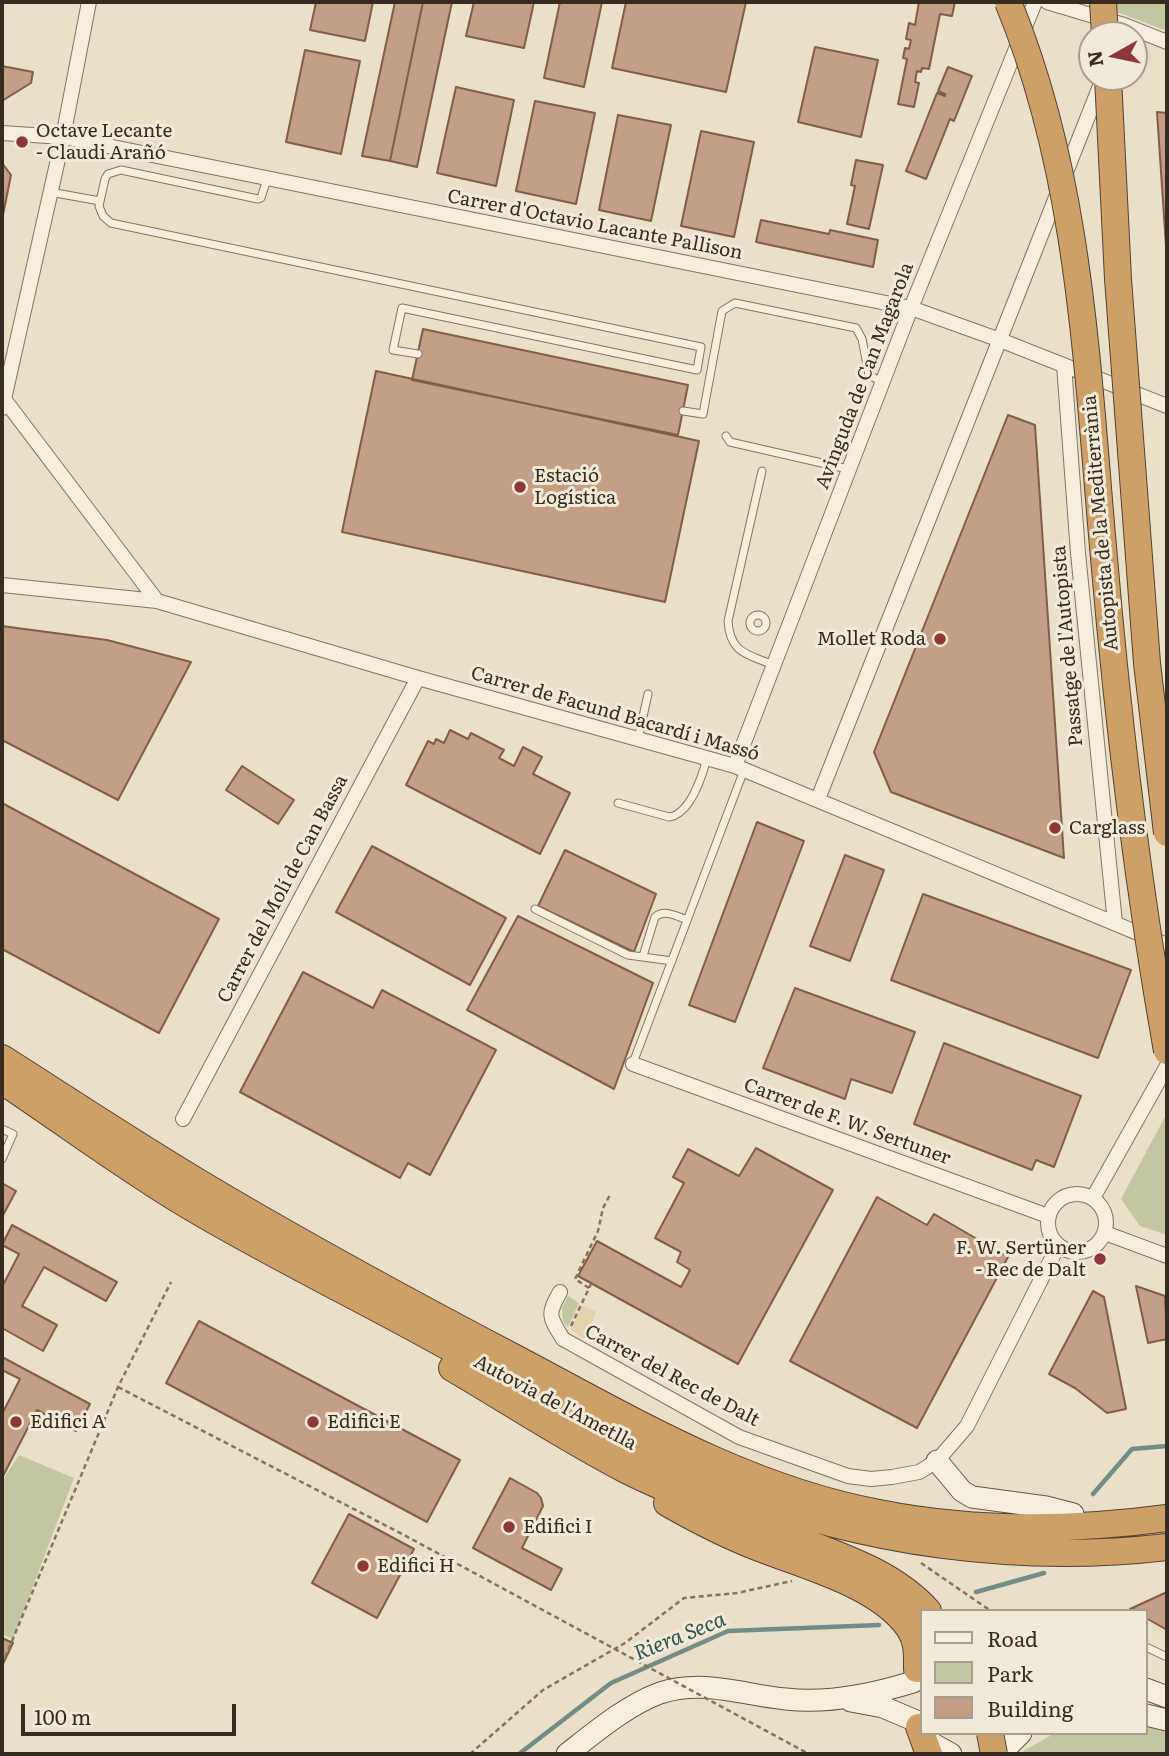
<!DOCTYPE html>
<html>
<head>
<meta charset="utf-8">
<style>
  body { margin:0 }
  #map { position:relative; width:1169px; height:1756px; overflow:hidden; background:#eae0ca; font-family:Literata,serif }
  canvas { display:block }
  .frame { position:absolute; inset:0; border:4px solid #372c22; pointer-events:none }
  .legend { position:absolute; left:920px; top:1609px; width:228px; height:126px; box-sizing:border-box; background:#f2ead9; border:2px solid #a79e90; margin:0; padding:9px 12px; list-style:none; font-size:21px; color:#372c22 }
  .legend li { display:flex; align-items:center; gap:14px; height:35px }
  .legend b { width:35px; border:2px solid #a79e90 }
  .north { position:absolute; left:1078px; top:21px; width:70px; height:70px; box-sizing:border-box; background:#f2ead9; border:2px solid #a79e90; border-radius:50%; rotate:261deg; font-size:19px; font-weight:700; line-height:28px; text-align:center; color:#372c22 }
  .north::after { content:''; display:block; margin:auto; width:24px; height:32px; background:#8d3739; clip-path:polygon(50% 0,100% 100%,50% 72%,0 100%) }
  .scale { position:absolute; left:21px; top:1704px; width:215px; height:32px; box-sizing:border-box; border:4px solid #372c22; border-top:0; padding-left:9px; font-size:21px; line-height:24px; white-space:nowrap; color:#372c22; -webkit-text-stroke:5px #f2ead9; paint-order:stroke }
</style>
</head>
<body>
<div id="map">
<canvas width="1169" height="1756"></canvas>
<div class="frame"></div>
<ul class="legend">
<li><b style="height:9px;background:#f5eedd"></b>Road</li>
<li><b style="height:19px;background:#c3c79f"></b>Park</li>
<li><b style="height:19px;background:#c49e85"></b>Building</li>
</ul>
<div class="north">N</div>
<div class="scale">100 m</div>
</div>
<script>
const c = document.querySelector('canvas').getContext('2d');
c.lineJoin = 'round';
function fillPath(path, color) {
  c.fillStyle = color;
  c.fill(path, 'evenodd');
}
function strokePath(path, color, width, dash) {
  c.strokeStyle = color;
  c.lineWidth = width;
  c.lineCap = dash ? 'butt' : 'round';
  c.setLineDash(dash || []);
  c.stroke(path);
}
function write(font, color, halo, rows, align = 'center') {
  c.font = font + ' Literata,serif';
  c.lineWidth = 6;
  c.setLineDash([]);
  c.textBaseline = 'middle';
  c.strokeStyle = halo;
  c.fillStyle = color;
  for (const [text, x, y, turn = 0] of rows) {
    c.save();
    c.translate(x, y);
    c.rotate((+turn || 0) * Math.PI / 180);
    c.textAlign = isNaN(turn) ? turn : align;
    if (halo) c.strokeText(text, 0, 0);
    c.fillText(text, 0, 0);
    c.restore();
  }
}
const green = new Path2D(`
  M1091 2H1167V31Z
  M1167 1113V1235L1140 1226 1121 1199Z
  M568 1296 579 1303 568 1327 563 1322 562 1308Z
  M19 1455 74 1478 13 1639 2 1634V1481Z
  M1146 1722 1167 1728V1754H1018L1055 1733H1146Z`);
const sand = new Path2D(`
  M583 1305 596 1312 585 1339 571 1330Z`);
const stream = new Path2D(`
  M1093 1494 1132 1449 1167 1446
  M976 1592 1044 1573
  M519 1754 611 1683 728 1631 879 1625`);
const building = new Path2D(`
  M316 2H373L365 41 310 30Z
  M395 2H423L390 161 362 156Z
  M423 2H452L417 167 390 161Z
  M474 2H534L524 48 466 36Z
  M560 2H602L584 87 544 78Z
  M626 2H746L726 92 612 68Z
  M916 2H955L952 16 940 14 929 69 922 68 921 72 917 71 915 82 919 83 914 107 898 104 907 59 903 58 905 48 909 49 911 40 906 39 909 23 915 25 919 2Z
  M815 47 878 60 861 137 798 122Z
  M305 50 360 61 341 154 286 142Z
  M2 66 33 72 31 83 2 101Z
  M948 67 972 76 954 121 950 119 926 179 906 171 937 93 945 96V94L938 91Z
  M456 87 514 100 496 186 437 173Z
  M535 101 595 113 576 204 516 191Z
  M1157 112 1167 113V261Z
  M618 115 671 125 651 221 599 210Z
  M701 131 754 142 734 237 681 226Z
  M856 160 883 165 869 229 847 224 855 186 851 185Z
  M2 163 11 175 2 220Z
  M761 220 829 234 830 230 878 240 873 267 756 242Z
  M423 329 688 385 678 435 412 380Z
  M376 371 699 441 665 602 342 532Z
  M1008 415 1035 425 1064 858 891 792 874 752Z
  M2 626 107 640 191 662 118 800 2 740Z
  M450 730 468 739 471 733 504 750 499 758 514 766 523 747 542 757 533 774 570 793 540 854 406 785 428 741 434 744 436 739 444 743Z
  M242 766 294 800 278 824 226 790Z
  M2 803 219 919 159 1033 2 949Z
  M757 822 804 841 735 1022 689 1005Z
  M372 846 506 918 470 985 336 912Z
  M565 850 656 894 634 952 538 906Z
  M845 855 884 870 850 961 810 946Z
  M923 894 1131 970 1098 1058 891 980Z
  M518 916 653 983 614 1089 467 1010Z
  M303 972 373 1008 382 990 496 1050 430 1175 408 1163 400 1178 240 1092Z
  M795 988 915 1032 892 1093 851 1079 845 1099 763 1068Z
  M944 1043 1081 1096 1054 1167 1036 1160 1032 1170 914 1124Z
  M756 1148 833 1190 738 1364 578 1276 597 1241 681 1287 690 1270 677 1262 681 1252 655 1238 684 1183 673 1177 688 1149 739 1176Z
  M2 1183 16 1191 2 1217Z
  M877 1197 927 1225 934 1214 1008 1257 917 1428 790 1361Z
  M12 1225 117 1282 106 1301 44 1267 22 1306 57 1325 43 1351 2 1328V1287L19 1254 2 1245Z
  M1136 1286 1165 1296 1167 1339 1148 1343Z
  M1093 1291 1104 1297 1126 1409 1107 1413 1075 1388 1049 1374Z
  M199 1321 460 1460 427 1522 166 1383Z
  M2 1357 90 1404 76 1431 37 1410 2 1478V1414L20 1379 2 1370Z
  M510 1478 537 1493 541 1498 543 1506 522 1548 562 1569 551 1590 473 1548Z
  M349 1514 414 1549 377 1618 312 1583Z
  M1167 1592V1630L1146 1618V1611L1130 1609Z
  M2 1638 13 1643 2 1666Z`);
const path = new Path2D(`
  M589 1288 575 1279 598 1231 603 1208 611 1193
  M571 1326 591 1284
  M921 1563 991 1611
  M2 1665 118 1387 171 1282
  M470 1754 543 1690 625 1643 684 1598 737 1593 792 1581`);
const lane = new Path2D(`
  M267 179 261 198 258 199 121 170 108 174 105 179 99 206 103 216 111 223 701 347 697 370 402 308 393 350 418 354
  M50 192 100 201
  M683 411 703 414 722 311 735 303 856 328 862 339 869 375 882 382
  M726 436 730 442 848 469
  M762 471 728 621C730 653 747 654 773 665
  M750 623a8 8 0 1 1 16 0a8 8 0 1 1-16 0Z
  M638 739 648 694
  M618 803 669 817C690 814 702 777 707 758
  M535 909 628 955 672 961
  M643 956 655 917C664 909 677 916 687 920
  M633 1063 744 770
  M2 1129 13 1134 2 1159
  M1146 1647 1167 1657`);
const street = new Path2D(`
  M1047 2 1124 25 1167 42
  M2 133 63 137 911 308 1000 340 1167 406
  M1064 365 1078 553 1115 923
  M4 399 157 601
  M2 408 63 137 89 2
  M2 585 157 601 418 678 735 766 1167 945
  M735 766 911 308 1035 2
  M818 799 1102 81
  M633 1064 1048 1216
  M183 1119 418 678
  M1048 1223a29 29 0 1 1 58 0a29 29 0 1 1-58 0Z
  M1093 1198 1167 1066
  M1105 1233 1167 1256
  M560 1292C547 1315 549 1316 563 1339L739 1437 848 1476 871 1479 892 1477 919 1472 937 1461 967 1426 1058 1246`);
const secondary = new Path2D(`
  M937 1461 962 1491 972 1497 1046 1507 1073 1514
  M1146 1689 1167 1697
  M851 1701 883 1707 916 1721
  M1146 1715 1167 1720
  M923 1733 933 1744 951 1754
  M567 1754C594 1733 627 1705 660 1693 704 1679 743 1695 786 1699 827 1704 874 1694 913 1682
  M992 1754 1006 1748 1021 1733`);
const highway = new Path2D(`
  M2 1058C76 1105 149 1154 225 1198 322 1255 420 1308 519 1360 634 1421 749 1489 879 1513 975 1532 1070 1531 1167 1518
  M2 1081C64 1122 125 1168 189 1206 268 1253 352 1294 432 1338 528 1390 624 1446 725 1488 862 1544 1020 1564 1167 1547
  M452 1368C510 1402 566 1439 626 1470 678 1496 734 1515 789 1536 837 1555 892 1571 928 1611
  M667 1503C695 1519 724 1534 754 1546 801 1565 879 1584 909 1628 918 1641 917 1655 917 1669
  M919 1727 929 1754`);
const pathBridge = new Path2D(`
  M118 1387 404 1535 809 1754`);
const highwayBridge = new Path2D(`
  M1008 2C1081 178 1087 370 1104 558 1118 723 1138 887 1167 1051
  M1103 2 1105 35
  M1108 77 1118 279 1147 663 1167 833
  M990 1733 994 1754`);
const markers = [
  [22,142,7,"#8d3739"],
  [520,487,7,"#8d3739"],
  [940,639,7,"#8d3739"],
  [1055,828,7,"#8d3739"],
  [1100,1259,7,"#8d3739"],
  [16,1422,7,"#8d3739"],
  [313,1422,7,"#8d3739"],
  [509,1527,7,"#8d3739"],
  [363,1566,7,"#8d3739"]
];
const poiNames = [
  ["Octave Lecante",36,131],
  ["- Claudi Arañó",36,153],
  ["Estació",534,476],
  ["Logística",534,498],
  ["Mollet Roda",926,639,"right"],
  ["Carglass",1069,828],
  ["F. W. Sertüner",1086,1248,"right"],
  ["- Rec de Dalt",1086,1270,"right"],
  ["Edifici A",30,1422],
  ["Edifici E",327,1422],
  ["Edifici I",523,1527],
  ["Edifici H",377,1566]
];
const streetNames = [
  ["Carrer d'Octavio Lacante Pallison",595,225,11],
  ["Avinguda de Can Magarola",865,376,-69],
  ["Autopista de la Mediterrània",1101,523,-95],
  ["Passatge de l'Autopista",1068,646,-95],
  ["Carrer de Facund Bacardí i Massó",615,714,16],
  ["Carrer del Molí de Can Bassa",283,889,-62],
  ["Carrer de F. W. Sertuner",847,1122,20],
  ["Carrer del Rec de Dalt",672,1376,28],
  ["Autovia de l'Ametlla",555,1403,28]
];
const waterNames = [
  ["Riera Seca",680,1637,-22]
];
fillPath(green, '#c3c79f');
fillPath(sand, '#e2d3ab');
strokePath(stream, '#718d85', 4.5);
fillPath(building, '#c49e85');
strokePath(building, '#815e49', 2);
strokePath(lane, '#857360', 9);
strokePath(street, '#857360', 16);
strokePath(secondary, '#675543', 23);
strokePath(highway, '#534234', 28);
strokePath(path, '#857360', 2.5, [5, 3.5]);
strokePath(lane, '#f5eedd', 7);
strokePath(street, '#f5eedd', 14);
strokePath(secondary, '#f5eedd', 21);
strokePath(highway, '#ce9f66', 26);
strokePath(highwayBridge, '#534234', 28, []);
strokePath(pathBridge, '#857360', 2.5, [5, 3.5]);
strokePath(highwayBridge, '#ce9f66', 26);
for (const [x, y, r, color] of markers) {
  const dot = new Path2D();
  dot.arc(x, y, r, 0, 2 * Math.PI);
  c.fillStyle = color;
  c.fill(dot);
  strokePath(dot, '#f2ead9', 2.5);
}
write('19px', '#372c22', '#f2ead9', poiNames, 'left');
write('19px', '#372c22', '#f2ead9', streetNames);
write('italic 21px', '#335552', '#f2ead9', waterNames);
</script>
</body>
</html>
